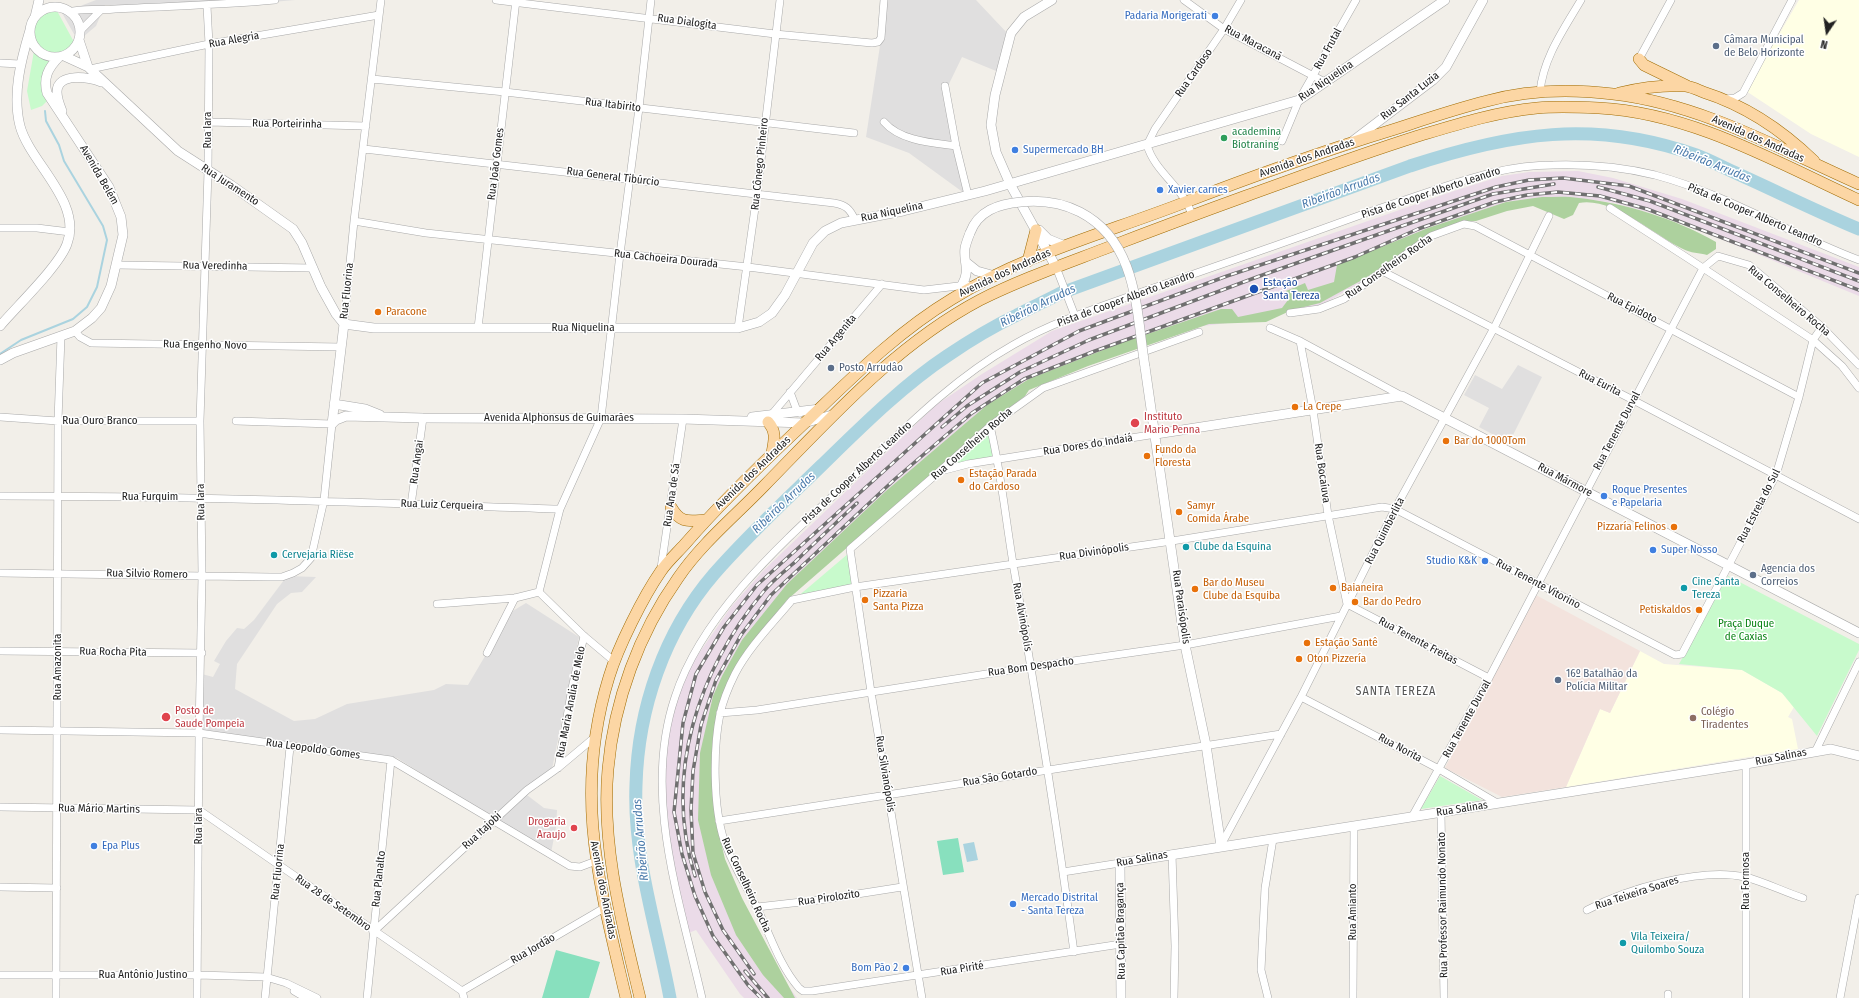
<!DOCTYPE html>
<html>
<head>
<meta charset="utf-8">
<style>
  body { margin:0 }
  #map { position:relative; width:1859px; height:998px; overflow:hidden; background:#f2efe9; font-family:"Fira Sans Condensed",sans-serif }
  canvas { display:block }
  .north { position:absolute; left:1807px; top:12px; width:40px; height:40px; -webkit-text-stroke:3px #fff; paint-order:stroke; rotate:193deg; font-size:11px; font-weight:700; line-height:16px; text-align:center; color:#222 }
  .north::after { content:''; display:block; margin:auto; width:14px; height:18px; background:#222; clip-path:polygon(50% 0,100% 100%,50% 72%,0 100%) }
</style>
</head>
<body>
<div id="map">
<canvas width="1859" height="998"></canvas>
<div class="north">N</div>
</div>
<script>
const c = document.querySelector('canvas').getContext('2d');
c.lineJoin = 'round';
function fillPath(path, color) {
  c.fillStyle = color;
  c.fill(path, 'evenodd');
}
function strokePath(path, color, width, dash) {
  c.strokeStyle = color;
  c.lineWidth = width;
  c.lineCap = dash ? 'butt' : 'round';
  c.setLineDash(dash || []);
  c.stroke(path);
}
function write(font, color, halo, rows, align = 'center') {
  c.font = font + ' "Fira Sans Condensed",sans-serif';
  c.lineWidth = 3;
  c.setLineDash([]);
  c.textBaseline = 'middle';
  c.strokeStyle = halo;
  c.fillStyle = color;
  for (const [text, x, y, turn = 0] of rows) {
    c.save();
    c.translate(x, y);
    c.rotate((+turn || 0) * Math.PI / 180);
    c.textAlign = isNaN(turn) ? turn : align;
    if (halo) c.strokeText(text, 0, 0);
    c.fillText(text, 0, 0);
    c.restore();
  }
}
const residential = new Path2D(`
  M96 0H295L215 7 105 5 96 26 83 37 74 34 62 13Z
  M887 0H976L1009 35 1001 73 962 57 948 86 964 193 909 153 866 137Z
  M1518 365 1542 377 1509 443 1479 427 1489 408 1464 395 1475 375 1502 389Z
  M287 576 316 577 302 592 291 593 277 604 237 664 235 689 294 721 315 719 347 704 434 690 446 684 468 685 511 612 526 603 579 637 552 769 523 792 544 808 557 810 556 827 551 853 494 819 397 758 202 731V674L213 677 220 664 214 661 226 641 237 628 244 629 254 620Z`);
const industrial = new Path2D(`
  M1578 171 1613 178 1682 199 1859 267V296L1689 226 1654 214 1615 203 1585 199 1536 204 1518 206 1473 220 1394 257 1363 281 1320 306 1236 322 1203 326 1114 356 1027 389 779 605 718 704 709 782 721 866 781 976 797 998H744L740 994 696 930 686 934 663 816 664 744 675 703 693 662 731 607 763 571 936 405 982 374 1052 331 1454 191 1502 176 1529 172Z`);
const education = new Path2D(`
  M1799 0H1859V157L1811 134 1746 91Z
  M1640 651 1664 664 1742 670 1782 693 1794 707 1788 717 1792 719 1798 749 1566 787 1600 709 1610 713Z`);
const military = new Path2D(`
  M1534 594 1640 651 1610 713 1600 709 1566 787 1502 797 1445 768Z`);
const forest = new Path2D(`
  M1542 197C1554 197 1567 196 1579 198 1625 203 1676 219 1716 242V249L1707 255C1700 253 1690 253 1683 249 1653 235 1614 197 1579 203L1573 215 1564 219 1533 206 1507 211 1476 221H1461L1427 237 1364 279 1320 303 1292 310 1266 322 1209 324 1088 366 1029 390 1025 396 989 424 787 600 754 643 719 712 713 780 715 817 725 859 742 898 795 998H784L763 975 736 935 711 875 698 820 700 753 713 696 722 676 742 640 787 584 886 491 987 405 1029 379 1121 343 1221 309H1232L1238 317 1282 308 1288 300 1286 291 1305 283 1308 290 1334 282 1337 265 1428 228 1506 202Z`);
const park = new Path2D(`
  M56 9 74 42C66 54 54 57 41 50 26 30 32 14 56 9Z
  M34 51 41 57 52 59C39 73 43 84 47 101L42 106 31 110 27 91Z
  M989 430 995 456 946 467Z
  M849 553 852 586 796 598Z
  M1728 576 1859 644V650L1817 736 1782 693 1742 670 1679 664Z
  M1440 776 1482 800 1421 809Z`);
const pitch = new Path2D(`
  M958 838 964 872 943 875 937 841Z
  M556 950 600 962 589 998H542Z`);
const water = new Path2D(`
  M974 842 978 860 967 862 963 844Z`);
const stream = new Path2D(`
  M0 354 21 340 73 319 87 307 97 287 107 240 103 226 64 161 59 145 46 121 45 111`);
const river = new Path2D(`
  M670 998C657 927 633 858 636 785 638 709 664 632 714 574 747 536 785 501 822 465 859 429 903 385 947 356 969 341 992 327 1017 315 1032 307 1046 301 1061 293L1410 166C1510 133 1594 119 1696 155 1710 160 1724 168 1738 174 1778 192 1818 212 1859 229`);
const minor = new Path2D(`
  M496 0 775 34 872 43 878 42 881 38 884 0
  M1184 0 1224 29 1325 82
  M69 12C85 7 99 11 115 9 168 6 222 5 275 0
  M80 31 101 10
  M1639 59 1671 0
  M0 63 20 64
  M90 69 209 44 379 15
  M372 79 505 92 854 133
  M945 86 956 146 968 195
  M1540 92C1543 58 1564 29 1581 0
  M1726 99 1735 98 1743 93 1792 0
  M208 122 366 126
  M884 122C900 141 933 143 956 146
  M1282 141 1299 100 1356 0
  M364 149 834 203C846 205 850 209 855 220
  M1610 208 1703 268 1718 256 1749 265 1822 327 1859 365
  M1192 216C1185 188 1155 173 1147 145L1155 129 1224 29 1241 0
  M354 221 426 233 748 267 924 290 967 285
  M0 228H37L70 232
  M117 265 312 268
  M1056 267 1075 316
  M1382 271 1633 400 1859 519
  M1290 313 1319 309 1344 299 1431 236 1464 224 1475 226 1799 397
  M344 324 354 221 381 0
  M478 328 516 0
  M738 328 757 194 780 0
  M1270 328 1300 341 1402 396
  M75 331 80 337 91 343 341 347
  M1300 341 1313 410 1328 515 1347 604 1489 678
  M790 392 796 408 800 413
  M772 414 882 284
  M0 417 58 421H200
  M990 426C1002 475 1006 525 1015 575 1037 700 1057 825 1074 952
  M941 471 968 464 1156 434
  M0 496C187 496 373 503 560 509
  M411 505 423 418
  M661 568 683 419
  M0 573 271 577H282L293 573 302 568 311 558 324 500 332 424 236 421
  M539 592 560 509 601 418 620 254 639 108 651 0
  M539 592 584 636 615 662
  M437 604 515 598 539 592
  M0 651 202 653
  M487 653 515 598
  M1301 697 1439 769 1497 803
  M720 713 757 710 1031 667 1185 645 1341 616
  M0 730 199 733 391 760 570 866 580 867 596 861
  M1816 750 1859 662
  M1746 764V998
  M558 768 572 688 584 636
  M0 807 199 810 462 991 464 998
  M1441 812 1444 998
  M1412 817 1489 678 1703 268 1813 340 1842 366 1859 388
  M719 821 1281 734
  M1221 845 1301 697 1395 509 1494 328 1549 216
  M1172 854 1175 946 1174 998
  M1063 872 1120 863
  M0 887 57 888
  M757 907 819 900 902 887
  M1587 910C1626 889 1701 867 1745 877 1765 882 1784 892 1803 898
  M373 932 527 790 558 768 595 737
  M1121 944 812 991H803L799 988C779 965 770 934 757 908 746 885 732 864 724 840 713 806 713 749 720 714 723 701 729 686 735 674 749 647 773 623 792 600L855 587 1172 541 1382 507 1395 509 1675 655 1682 654 1776 475 1799 397 1813 340 1822 327
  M0 975H198L266 977 286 983 317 998
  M294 991 306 998
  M462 991 604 908
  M56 998 58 421 61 336
  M197 998 199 733 202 575 200 421 208 171 209 44 207 6
  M265 998 290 747
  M367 998 391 760
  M702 998C680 901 642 795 675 697 704 607 795 532 862 469 909 424 956 377 1013 345 1053 322 1097 308 1139 293 1196 273 1252 254 1308 234 1351 218 1394 203 1437 189 1476 176 1512 165 1553 165 1586 164 1622 167 1655 175 1726 194 1790 234 1859 260
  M922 998 871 692 850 549 940 471 990 426 1043 388 1199 332
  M1268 998 1261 970 1265 888 1273 839
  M1353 998 1354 826
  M1668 998V994
  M1840 998 1859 898`);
const tertiary = new Path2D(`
  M1052 0 1024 17 1011 33 995 95 991 125 996 152 1010 184 1056 267
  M30 32a25 25 0 1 1 50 0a25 25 0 1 1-50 0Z
  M35 17 39 0
  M79 40 88 67
  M64 56 88 67 178 151 231 185 293 229 302 243 321 287 336 314 344 324
  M62 111C60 106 57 99 57 92 57 72 90 77 101 82
  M1354 140 1433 80 1446 67 1483 0
  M1039 230 1048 239 1065 246
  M967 263 977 271 995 276
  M962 285C971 269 963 263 965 248 966 243 968 238 970 233
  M344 324 374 328H738L759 322 772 313 785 295 813 243 825 231 841 223 903 211 985 191 1299 100 1445 0
  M0 326C17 306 59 266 67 244 83 202 30 163 20 126 12 94 21 60 30 30
  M0 360 13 353 75 331 92 318 101 308 111 286 123 235 121 217 109 187 47 93C43 78 48 68 59 57
  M1145 367 1185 645 1206 745 1221 846
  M334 404 365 409 380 415
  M752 417 820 409
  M332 424 336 420 346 416 423 418 683 419 804 423 832 415
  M332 424 344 324
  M1156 434 1402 396 1859 633
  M1121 998 1120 863 1746 764 1831 749 1859 756`);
const primary = new Path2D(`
  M1639 59 1644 65 1687 86
  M1619 93C1640 88 1665 85 1686 86 1692 87 1698 90 1703 92 1744 105 1783 131 1814 161
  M1028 261 1036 230
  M768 422C777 432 774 441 772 453
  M671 507C681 524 688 521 706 520
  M626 998C599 883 573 794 609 677 618 647 643 597 661 571 668 561 677 553 685 544 719 505 756 469 793 434 844 386 892 335 952 299 1021 256 1102 234 1178 205 1248 178 1320 152 1392 130 1423 120 1455 109 1487 101 1527 90 1572 89 1613 94 1701 104 1780 149 1859 184
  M640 998C622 923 601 846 608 769 614 701 639 633 678 578 701 544 735 516 764 486 830 419 895 345 980 300 1019 280 1062 265 1104 249 1151 231 1199 213 1246 196 1302 176 1358 155 1415 137 1455 125 1495 112 1537 108 1557 106 1579 107 1599 108 1692 113 1776 162 1859 200`);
const rail = new Path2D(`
  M1598 187 1650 201 1859 281
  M942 427 967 406 1020 372 1089 340 1257 277 1493 194 1554 184
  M695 876C663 775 698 670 764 591 773 580 785 571 795 562 815 542 836 523 857 503
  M745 971 768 998
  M754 974 723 930 705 892 693 853 691 810 693 771 701 725 716 680 741 635 771 595 895 479 972 413 1024 379 1095 351 1355 257 1418 229 1495 202 1527 195 1558 192 1600 196 1647 209 1859 290
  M761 998 748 985 713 936 695 896 682 854 674 812 683 723 696 674 724 627 757 585 982 383 1079 331 1227 276 1496 187 1529 180 1563 178 1629 186 1859 273`);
const tertiaryBridge = new Path2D(`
  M970 233C978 211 998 204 1021 202 1040 200 1062 203 1080 212 1138 242 1136 311 1145 367`);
const markers = [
  [1215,16,4,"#3f7fe0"],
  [1716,46,4,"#5c6f8a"],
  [1224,138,4,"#2e9e5b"],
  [1015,150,4,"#3f7fe0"],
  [1160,190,4,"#3f7fe0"],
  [1254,289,5,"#1a4fb4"],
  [378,312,4,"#e8710a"],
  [831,368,4,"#5c6f8a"],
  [1295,407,4,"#e8710a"],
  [1135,423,5,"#e0444e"],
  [1446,441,4,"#e8710a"],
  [1147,456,4,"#e8710a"],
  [961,480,4,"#e8710a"],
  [1604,496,4,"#3f7fe0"],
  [1179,512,4,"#e8710a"],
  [1674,527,4,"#e8710a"],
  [1186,547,4,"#0f9aa8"],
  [1653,550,4,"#3f7fe0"],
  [274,555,4,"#0f9aa8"],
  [1485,561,4,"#3f7fe0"],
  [1753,575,4,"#5c6f8a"],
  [1333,588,4,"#e8710a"],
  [1684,588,4,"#0f9aa8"],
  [1195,589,4,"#e8710a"],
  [865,600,4,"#e8710a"],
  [1355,602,4,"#e8710a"],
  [1699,610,4,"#e8710a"],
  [1307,643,4,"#e8710a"],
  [1299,659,4,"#e8710a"],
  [1558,680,4,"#5c6f8a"],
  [166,717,5,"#e0444e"],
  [1693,718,4,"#8d6e63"],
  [574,828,4,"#e0444e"],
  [94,846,4,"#3f7fe0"],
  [1013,904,4,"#3f7fe0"],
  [1623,943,4,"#0f9aa8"],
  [906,968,4,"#3f7fe0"]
];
const shopNames = [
  ["Padaria Morigerati",1207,16,"right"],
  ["Supermercado BH",1023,150],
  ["Xavier carnes",1168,190],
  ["Roque Presentes",1612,490],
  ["e Papelaria",1612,503],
  ["Super Nosso",1661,550],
  ["Studio K&K",1477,561,"right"],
  ["Epa Plus",102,846],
  ["Mercado Distrital",1021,898],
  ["- Santa Tereza",1021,911],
  ["Bom Pão 2",898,968,"right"]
];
const streetNames = [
  ["Rua Dialogita",687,22,8],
  ["Rua Alegria",234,40,-10],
  ["Rua Maracanã",1253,43,28],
  ["Rua Frutal",1328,49,-61],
  ["Rua Cardoso",1194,73,-55],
  ["Rua Niquelina",1326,81,-34],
  ["Rua Santa Luzia",1410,96,-38],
  ["Rua Itabirito",613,105,7],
  ["Rua Porteirinha",287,124,1],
  ["Rua Iara",208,130,-90],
  ["Avenida dos Andradas",1758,139,24],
  ["Avenida dos Andradas",1307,158,-19],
  ["Rua João Gomes",496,164,-83],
  ["Rua Cônego Pinheiro",760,164,-84],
  ["Avenida Belém",99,175,60],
  ["Rua General Tibúrcio",613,177,7],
  ["Rua Juramento",230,185,33],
  ["Pista de Cooper Alberto Leandro",1431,193,-18],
  ["Rua Niquelina",892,212,-12],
  ["Pista de Cooper Alberto Leandro",1755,215,23],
  ["Rua Cachoeira Dourada",666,259,6],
  ["Rua Veredinha",215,266,1],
  ["Rua Conselheiro Rocha",1389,267,-35],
  ["Avenida dos Andradas",1005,273,-25],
  ["Rua Fluorina",347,291,-84],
  ["Pista de Cooper Alberto Leandro",1126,299,-20],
  ["Rua Conselheiro Rocha",1789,301,40],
  ["Rua Epidoto",1632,308,27],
  ["Rua Niquelina",583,328],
  ["Rua Argenita",836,338,-50],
  ["Rua Engenho Novo",205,345,1],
  ["Rua Eurita",1600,383,27],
  ["Avenida Alphonsus de Guimarães",559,418],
  ["Rua Ouro Branco",100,421],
  ["Rua Tenente Durval",1617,431,-62],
  ["Rua Conselheiro Rocha",972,444,-41],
  ["Rua Dores do Indaiá",1088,445,-9],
  ["Rua Angai",417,462,-82],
  ["Avenida dos Andradas",753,473,-44],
  ["Pista de Cooper Alberto Leandro",857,473,-43],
  ["Rua Bocaíuva",1322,473,82],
  ["Rua Mármore",1565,480,28],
  ["Rua Ana de Sá",672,495,-82],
  ["Rua Furquim",150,497],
  ["Rua Iara",201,502,-91],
  ["Rua Luiz Cerqueira",442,505,2],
  ["Rua Estrela do Sul",1759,506,-63],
  ["Rua Quimberlita",1385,531,-63],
  ["Rua Divinópolis",1094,552,-8],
  ["Rua Silvio Romero",147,574,1],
  ["Rua Tenente Vitorino",1538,584,28],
  ["Rua Paraisópolis",1181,607,82],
  ["Rua Alvinópolis",1022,617,80],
  ["Rua Tenente Freitas",1418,641,28],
  ["Rua Rocha Pita",113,652,1],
  ["Rua Amazonita",58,667,-90],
  ["Rua Bom Despacho",1031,667,-8],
  ["Rua Maria Analia de Melo",571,702,-79],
  ["Rua Tenente Durval",1467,719,-61],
  ["Rua Norita",1400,748,28],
  ["Rua Leopoldo Gomes",313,749,8],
  ["Rua Salinas",1781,757,-11],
  ["Rua Silvianópolis",885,774,81],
  ["Rua São Gotardo",1000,777,-9],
  ["Rua Mário Martins",99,809,1],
  ["Rua Salinas",1462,809,-9],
  ["Rua Iara",199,826,-90],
  ["Rua Itajobi",482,831,-43],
  ["Rua Salinas",1142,859,-10],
  ["Rua Fluorina",278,872,-84],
  ["Rua Planalto",379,879,-84],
  ["Rua Formosa",1746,881,-90],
  ["Rua Conselheiro Rocha",746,885,65],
  ["Avenida dos Andradas",603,890,79],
  ["Rua Teixeira Soares",1637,893,-18],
  ["Rua Pirolozito",829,898,-8],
  ["Rua 28 de Setembro",333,903,35],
  ["Rua Professor Raimundo Nonato",1443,905,-91],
  ["Rua Amianto",1353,912,-90],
  ["Rua Capitão Bragança",1121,931,-91],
  ["Rua Jordão",533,949,-30],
  ["Rua Pirité",962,969,-9],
  ["Rua Antônio Justino",143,975]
];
const serviceNames = [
  ["Câmara Municipal",1724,40],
  ["de Belo Horizonte",1724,53],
  ["Posto Arrudâo",839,368],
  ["Agencia dos",1761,569],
  ["Correios",1761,582],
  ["16º Batalhão da",1566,674],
  ["Polícia Militar",1566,687]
];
const leisureNames = [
  ["academina",1232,132],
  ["Biotraning",1232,145]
];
const transitNames = [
  ["Estação",1263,283],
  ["Santa Tereza",1263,296]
];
const foodNames = [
  ["Paracone",386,312],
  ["La Crepe",1303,407],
  ["Bar do 1000Tom",1454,441],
  ["Fundo da",1155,450],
  ["Floresta",1155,463],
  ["Estação Parada",969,474],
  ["do Cardoso",969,487],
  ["Samyr",1187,506],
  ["Comida Árabe",1187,519],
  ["Pizzaría Felinos",1666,527,"right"],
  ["Bar do Museu",1203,583],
  ["Clube da Esquiba",1203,596],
  ["Baianeira",1341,588],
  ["Pizzaria",873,594],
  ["Santa Pizza",873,607],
  ["Bar do Pedro",1363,602],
  ["Petiskaldos",1691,610,"right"],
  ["Estação Santê",1315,643],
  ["Oton Pizzería",1307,659]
];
const healthNames = [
  ["Instituto",1144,417],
  ["Mario Penna",1144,430],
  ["Posto de",175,711],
  ["Saude Pompeia",175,724],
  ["Drogaria",566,822,"right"],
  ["Araujo",566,835,"right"]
];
const cultureNames = [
  ["Clube da Esquina",1194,547],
  ["Cervejaria Riëse",282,555],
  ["Cine Santa",1692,582],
  ["Tereza",1692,595],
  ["Vila Teixeira/",1631,937],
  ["Quilombo Souza",1631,950]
];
const parkNames = [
  ["Praça Duque",1746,624],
  ["de Caxias",1746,637]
];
const educationNames = [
  ["Colégio",1701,712],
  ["Tiradentes",1701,725]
];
const waterNames = [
  ["Ribeirão Arrudas",1712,164,22],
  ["Ribeirão Arrudas",1341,191,-20],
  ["Ribeirão Arrudas",1038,306,-26],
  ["Ribeirão Arrudas",784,503,-44],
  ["Ribeirão Arrudas",641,840,-95]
];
const neighbourhoodNames = [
  ["SANTA TEREZA",1396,692]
];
fillPath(residential, '#e0dfdf');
fillPath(industrial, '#ebdbe8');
fillPath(education, '#ffffe5');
fillPath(military, '#f3e3dd');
fillPath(forest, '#add19e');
fillPath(park, '#c8facc');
fillPath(pitch, '#88e0be');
fillPath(water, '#aad3df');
strokePath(stream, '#aad3df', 2);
strokePath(river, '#aad3df', 13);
strokePath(minor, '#a9a9a9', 8);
strokePath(tertiary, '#a9a9a9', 10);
strokePath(primary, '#a06b00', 12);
strokePath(minor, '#fff', 7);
strokePath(tertiary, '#fff', 9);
strokePath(primary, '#fcd6a4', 11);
strokePath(rail, '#707070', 3.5);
strokePath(rail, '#fff', 2, [6]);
strokePath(tertiaryBridge, '#a9a9a9', 10, []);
strokePath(tertiaryBridge, '#fff', 9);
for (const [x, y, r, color] of markers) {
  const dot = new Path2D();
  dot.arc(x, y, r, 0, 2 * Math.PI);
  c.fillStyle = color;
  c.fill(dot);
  strokePath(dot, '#fff', 1.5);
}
write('11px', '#366cbe', '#fff', shopNames, 'left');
write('11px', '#222', '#fff', streetNames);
write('11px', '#4e5e75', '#fff', serviceNames, 'left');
write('11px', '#27864d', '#fff', leisureNames, 'left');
write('11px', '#164399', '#fff', transitNames, 'left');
write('11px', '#c56008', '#fff', foodNames, 'left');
write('11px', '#be3a42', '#fff', healthNames, 'left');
write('11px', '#0d838f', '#fff', cultureNames, 'left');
write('11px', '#0c8416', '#fff', parkNames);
write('11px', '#785e54', '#fff', educationNames, 'left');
write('italic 12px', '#4a7aab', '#fff', waterNames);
c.letterSpacing = '1px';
write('12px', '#555', '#fff', neighbourhoodNames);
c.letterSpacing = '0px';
</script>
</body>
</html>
